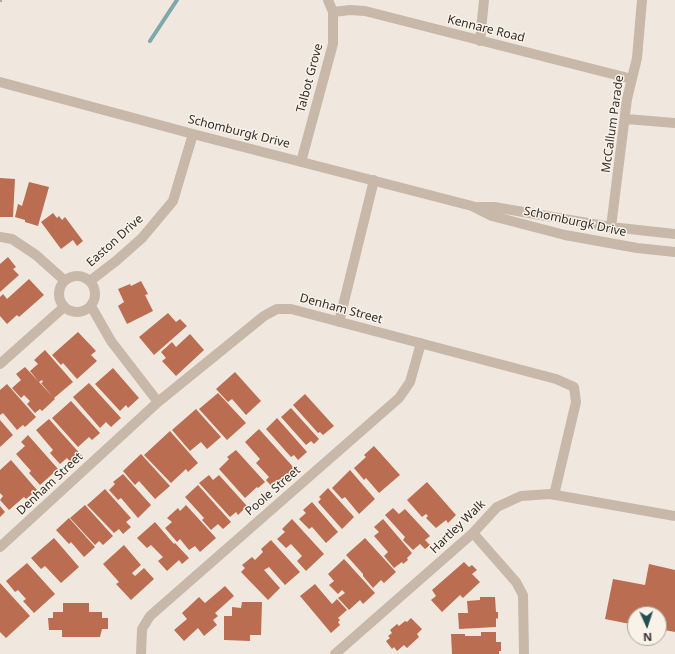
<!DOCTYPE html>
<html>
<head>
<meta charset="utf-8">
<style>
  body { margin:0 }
  #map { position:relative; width:675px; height:654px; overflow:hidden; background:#f0e8de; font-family:"Noto Sans",sans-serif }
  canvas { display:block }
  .north { position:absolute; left:627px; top:606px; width:40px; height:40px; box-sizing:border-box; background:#f8f2e9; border:1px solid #aaa39c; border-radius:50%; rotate:177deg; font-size:11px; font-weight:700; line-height:16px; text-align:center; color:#352d29 }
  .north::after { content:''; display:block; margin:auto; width:14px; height:18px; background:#234f53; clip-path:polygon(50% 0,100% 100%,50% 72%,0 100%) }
</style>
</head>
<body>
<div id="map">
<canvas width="675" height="654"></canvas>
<div class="north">N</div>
</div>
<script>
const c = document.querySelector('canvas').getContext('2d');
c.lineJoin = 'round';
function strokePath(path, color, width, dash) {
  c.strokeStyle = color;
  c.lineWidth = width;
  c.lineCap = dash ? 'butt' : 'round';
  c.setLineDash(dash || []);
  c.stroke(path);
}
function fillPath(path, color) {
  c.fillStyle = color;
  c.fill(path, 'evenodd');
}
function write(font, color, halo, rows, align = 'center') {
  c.font = font + ' "Noto Sans",sans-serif';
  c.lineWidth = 3;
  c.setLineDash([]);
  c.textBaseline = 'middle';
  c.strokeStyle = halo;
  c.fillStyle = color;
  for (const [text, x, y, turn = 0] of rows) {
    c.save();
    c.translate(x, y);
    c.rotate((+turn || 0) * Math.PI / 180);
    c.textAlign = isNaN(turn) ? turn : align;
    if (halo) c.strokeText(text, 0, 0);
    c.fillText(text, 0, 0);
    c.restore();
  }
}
const stream = new Path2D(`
  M150 41 177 0`);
const building = new Path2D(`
  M0 178 15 179 13 217H0Z
  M29 182 49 187 38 226 25 222V220L15 217 18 204 22 206Z
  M53 213 57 218 59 216 62 220 65 217 83 241 77 246 73 240 61 249 41 222Z
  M8 257 16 267 13 269 19 275 0 292V264Z
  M29 279 44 295 19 317 17 315 7 324 0 316V297L3 294 7 299Z
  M141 281 148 294 145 295 153 311 127 324 118 306 124 302 118 289 130 284 131 286Z
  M168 313 176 322 180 319 187 326 154 355 139 337Z
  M78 332 96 351 91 355 97 361 77 379 63 363 61 365 52 355Z
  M190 334 204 350 176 376 162 361 166 358 161 352 172 342 176 347Z
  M45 350 73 382 54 398 55 399 42 411 40 409 35 413 27 404 30 401 24 395 21 398 12 388 21 380 16 374 25 367 53 397 41 383 43 382 42 380 39 382 30 371 38 364 34 360Z
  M113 368 139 398 128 408 126 405 120 411 95 384Z
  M235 372 261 401 246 415 232 399 228 402 216 389Z
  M89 383 121 418 111 427 106 422 100 428 73 397Z
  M7 384 36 417 25 427 23 425 17 430 3 413 0 415V390Z
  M218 393 246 423 227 440 199 409Z
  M305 394 334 426 323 435 320 432 318 433 293 405Z
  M71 401 100 433 92 440 89 437 78 447 52 418Z
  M291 408 319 439 314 444 311 441 306 445 281 417Z
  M196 409 221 437 207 449 201 442 190 451 172 430Z
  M277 418 307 452 298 460 294 455 291 457 266 429Z
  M49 419 83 457 74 466 67 458 60 464 50 453 53 450 36 430Z
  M0 420 13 435 0 447Z
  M259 429 295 469 273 488 266 480 269 477 256 463 260 459 245 442Z
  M170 431 198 463 188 472 186 469 171 483 144 455Z
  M28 435 58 469 40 485 29 473 31 471 16 454 25 446 21 442Z
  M374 446 400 475 379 493 366 478 364 480 354 468 366 457 364 455Z
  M236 450 265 482 258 488 257 487 245 498 219 469 229 459 227 457Z
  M141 454 170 486 155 499 139 481 135 485 123 471Z
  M11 460 37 490 26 499 24 497 9 510 0 500 3 496 0 493V470Z
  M350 470 375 499 359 514 345 497 342 499 332 488Z
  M123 474 151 505 138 518 121 498 118 500 109 490 115 484 113 482Z
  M209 475 213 480 219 475 247 506 238 515 236 512 230 517 199 483Z
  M427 482 456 515 448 523 446 520 436 528 426 518 428 516 426 514 422 517 407 500Z
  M198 485 231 522 223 529 218 524 211 530 202 520 204 518 185 497Z
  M328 488 354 517 342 529 318 502 321 499 319 497Z
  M105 489 131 518 126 522 131 527 123 534 119 529 114 533 87 505Z
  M312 502 338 532 326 543 312 527 309 529 299 519 306 513 303 510Z
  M85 505 113 536 103 545 99 541 95 545 70 518Z
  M186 505 216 538 200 552 195 546 189 550 180 539 177 542 165 528 172 522 167 518 178 508 180 511Z
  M0 506 5 512 0 517Z
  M393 508 399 514 405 509 430 536 425 540 430 545 425 549 420 544 413 550 403 540 405 537 385 515Z
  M69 518 95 547 84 557 71 542 69 544 56 530Z
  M292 519 324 554 306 571 297 561 302 556 291 544 286 548 277 539 285 532 282 529Z
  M383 519 412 553 407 558 408 560 403 564 402 562 394 568 384 556 388 552 374 536 379 532 374 527Z
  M155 522 174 544 175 543 189 558 182 564 179 560 167 571 158 561 163 557 151 545 147 548 137 538Z
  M54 538 79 567 61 583 45 566 41 569 31 558Z
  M365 538 396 572 384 583 381 580 373 588 363 576V574L346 555Z
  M271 540 300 572 285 585 269 567 264 570 280 588 268 600 241 572 245 568 242 565 252 557 255 560 263 552 261 549Z
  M124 545 141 565 132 573 135 576 144 568 154 579 131 600 116 584 119 582 103 564Z
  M344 559 375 593 363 604 360 600 349 610 338 598 345 593 342 590 338 594 329 585 334 581 328 574Z
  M464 562 469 567 472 565 477 570 472 574 480 582 463 598 460 595 442 612 431 600 436 596 432 590Z
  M27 563 55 594 34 613 23 601 26 599 18 590 15 592 6 581Z
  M649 564 675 570V632L659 629V614H635V625L605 619 613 579 645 585Z
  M0 583 30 616 6 638 0 632Z
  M315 584 332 604 337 599 347 610 338 618 340 620 338 622 340 625 331 633 300 596Z
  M225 586 234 596 215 613 218 616 213 620 217 625 204 636 198 628 184 641 174 630 187 619 182 613 199 597 205 603Z
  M480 597H495L496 612H498V619L496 618V627L459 629 458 613H468L467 601 480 600Z
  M242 602H262L261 635H250V641L224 640V616H232V607L241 608Z
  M63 603H89V612H102V618H108V629H102L100 637H62V630H49L48 618H53V612H63Z
  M411 618 422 629 417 634 419 637 407 648 404 645 397 651 394 647 392 649 386 641 390 638 388 636 392 633 390 630 397 624 399 626 405 621 407 622Z
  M481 632H496V642H501V651H499V654H452L451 634H465V636H481Z`);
const path = new Path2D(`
  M0 1 4 0`);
const minor = new Path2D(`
  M333 12 350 10 365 11 632 79
  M480 41 484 0
  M0 82 193 134 472 206 492 216 565 235 637 248 675 252
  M626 119 675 123
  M301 162 333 44V12L328 0
  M476 207H494L611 227 675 234
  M611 227 627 99 637 58 642 0
  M0 237 12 239 36 255 64 280
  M59 294a18 18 0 1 1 36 0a18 18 0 1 1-36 0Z
  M90 281 116 261 142 238 173 201 193 134
  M91 306 111 341 158 402
  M339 322 374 180
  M0 364 64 307
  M473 533 516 582 523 595 524 654
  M0 547 158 402 264 316 277 309H291L556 379 574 387 576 402 554 495
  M141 654 142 629 150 616 399 398 410 382 421 343
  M335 654 473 533 497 507 521 496 550 494 675 516`);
const streetNames = [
  ["Kennare Road",486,29,14],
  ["Talbot Grove",310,78,-75],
  ["McCallum Parade",613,124,-82],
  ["Schomburgk Drive",239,132,14],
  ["Schomburgk Drive",575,222,12],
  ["Easton Drive",115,241,-42],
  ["Denham Street",341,309,15],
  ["Denham Street",50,484,-43],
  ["Poole Street",273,491,-41],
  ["Hartley Walk",458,527,-44]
];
strokePath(stream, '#7fa8aa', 4);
fillPath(building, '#ba6d51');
strokePath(path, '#b3a295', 2.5, [2, 2]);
strokePath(minor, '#c7b8aa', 10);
write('12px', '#352d29', '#f8f2e9', streetNames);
</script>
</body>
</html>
